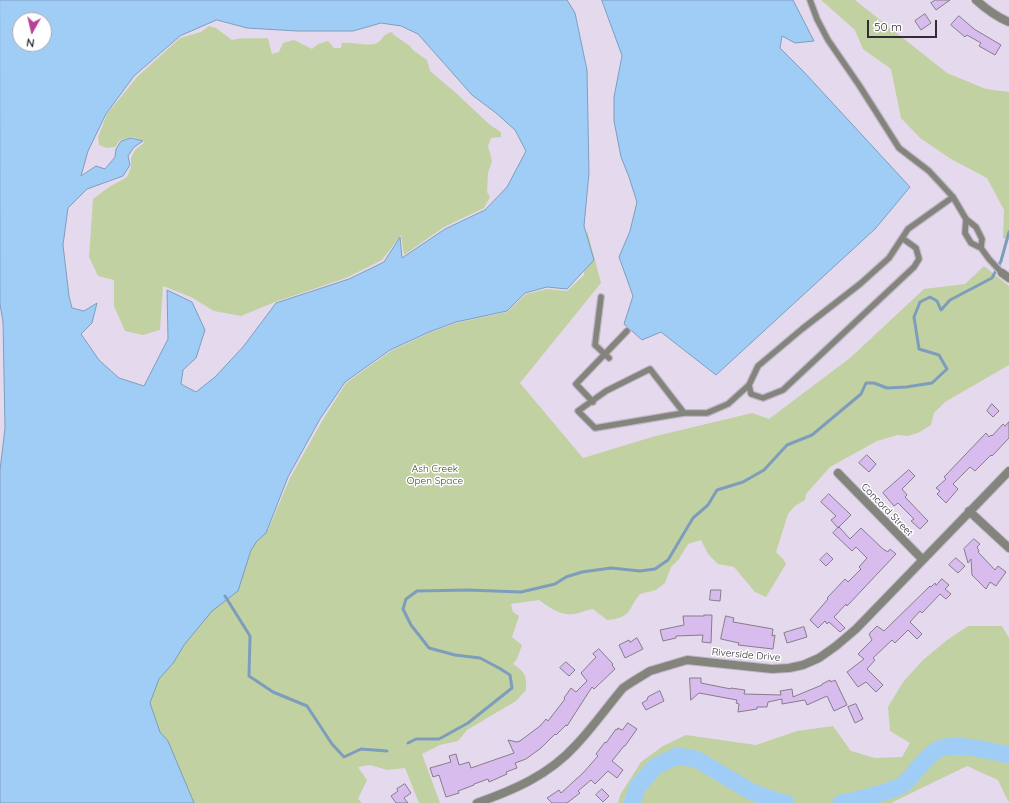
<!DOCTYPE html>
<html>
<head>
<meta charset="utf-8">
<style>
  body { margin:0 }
  #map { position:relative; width:1009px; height:803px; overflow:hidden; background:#e5daed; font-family:Quicksand,sans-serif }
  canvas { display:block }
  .north { position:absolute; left:12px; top:12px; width:40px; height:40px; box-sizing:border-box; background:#fff; border:1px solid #adabae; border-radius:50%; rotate:188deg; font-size:11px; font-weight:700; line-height:16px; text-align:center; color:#312d34 }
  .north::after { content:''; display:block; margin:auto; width:14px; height:18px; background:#b94297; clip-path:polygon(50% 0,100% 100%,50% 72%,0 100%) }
  .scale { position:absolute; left:867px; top:20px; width:70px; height:18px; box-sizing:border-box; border:2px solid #312d34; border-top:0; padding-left:5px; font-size:12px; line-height:14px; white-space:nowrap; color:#312d34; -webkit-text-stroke:3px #fff; paint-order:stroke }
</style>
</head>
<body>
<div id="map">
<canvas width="1009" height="803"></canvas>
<div class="north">N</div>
<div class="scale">50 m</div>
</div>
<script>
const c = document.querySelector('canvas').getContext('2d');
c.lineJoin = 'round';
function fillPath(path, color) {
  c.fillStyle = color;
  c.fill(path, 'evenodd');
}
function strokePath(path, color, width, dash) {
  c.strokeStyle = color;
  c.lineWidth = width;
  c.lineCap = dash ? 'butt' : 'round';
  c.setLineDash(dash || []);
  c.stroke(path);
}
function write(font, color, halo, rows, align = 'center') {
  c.font = font + ' Quicksand,sans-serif';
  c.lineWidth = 3;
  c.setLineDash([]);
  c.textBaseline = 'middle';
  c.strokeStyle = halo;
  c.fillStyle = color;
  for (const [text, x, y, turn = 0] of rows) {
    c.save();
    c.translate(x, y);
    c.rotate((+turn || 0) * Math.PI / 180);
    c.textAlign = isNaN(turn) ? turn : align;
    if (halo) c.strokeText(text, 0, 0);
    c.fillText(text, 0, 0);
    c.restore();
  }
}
const green = new Path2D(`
  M821 0H855L947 73 986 89 1009 92V240L1003 238 1004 210 987 178 951 159 920 138 901 118 891 69 863 49 855 30Z
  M209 26 216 28 232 40C244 37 255 39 268 38L272 54 279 52 283 43 294 40 312 49 318 44 328 41 334 48H341L342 43C352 42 369 47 377 43 384 39 382 34 392 32L394 35 410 46 413 50 427 60 430 71 456 93 490 125 501 132V137L491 138 488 146 492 161 488 173 487 192 490 197 484 208 444 227 404 255 401 235 382 260 346 278 275 302 241 316 214 311 191 297 163 286 160 330 143 335 125 331 114 306V280L98 276 89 257 93 199 109 187 127 177 131 167V158L135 150 145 142 133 137 120 140 115 147 107 148 99 145 98 137 107 114 137 77 180 38 201 32Z
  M587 230 601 283 520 383 583 458 652 437 752 413 769 419 850 358 924 289 965 284 984 266 1009 286V365L945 402 934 413 931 425 918 433 907 436 898 435 877 441 830 467 806 494 805 500 795 506 788 514 776 552 784 560 786 564 766 597 755 592 734 567 718 564 708 554 701 540 688 544 679 559 671 567 665 583 656 590 640 594C627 610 632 618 607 620L593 609C587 610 580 613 574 614 561 616 550 608 539 600L511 604 513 612 519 616 512 637 522 645 517 659 513 664C525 672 527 676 526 690L516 701 467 730 458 741 440 745 422 754 440 803H419L405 768 387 770 370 765 358 767 367 780 358 799 362 803H184L144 700 152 678 262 529 268 530 290 478 322 421 346 383 391 351 429 333 456 323 507 312 526 294 547 289 567 291 584 275Z
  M968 626H1002L1009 638V801H1008L998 780 967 766 891 803H618L620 795 641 762 663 746 686 735 756 745 797 731 833 726 851 751 875 758 902 757 910 743 890 731 888 707 903 682 923 660 947 640Z`);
const water = new Path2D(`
  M0 0H567L575 13 587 70 589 173 584 226 594 260 567 289 547 287 525 293 507 311 456 322 429 332 390 350 345 382 320 419 288 477 266 533 257 541 251 550 238 591 212 611 184 645 174 662 159 679 150 703 160 732 168 741 194 803H0V470L5 428 3 322 0 304ZM20 20H44V44H20ZM217 20 247 28 297 31H353L381 23 401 26 418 34 472 95 496 113 515 130 526 151 507 187 485 210 445 229 402 258 400 237 384 262 349 279 276 303 243 347 215 377 196 392 181 384 183 370 196 358 205 330 192 302 167 290 168 339 144 386 119 378 99 360 81 334 92 323 97 303 84 311 72 308 69 296 63 245 68 208 87 189 123 176 130 165 128 156 134 147 143 141 131 138 121 141 116 149 115 157 105 169 96 166 81 176 88 151 106 114 134 76 180 36Z
  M602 0H793L814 41 795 43 782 36 780 48 804 72 910 187 875 229 716 375 661 332 642 340 624 324 633 296 619 257 630 231 637 202 629 177 621 157 614 121V97L622 56Z`);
const stream = new Path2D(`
  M225 596 250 636 249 676 273 692 307 706 332 744 344 757 361 749 387 751
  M408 743 416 739H439L468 723 512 688 510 675 499 668 480 658 455 655 429 648 411 625 403 609 406 599 417 591 468 590 521 592 555 584 566 577 582 572 611 568 640 571 655 569 668 560 693 518 708 505 717 490 743 482 764 470 787 445 812 435 861 394 866 383H874L887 388 906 387 932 383 947 369 939 355 919 349 914 317 920 302 930 297 937 301 941 310 950 300 992 278 1001 261 1009 232`);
const river = new Path2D(`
  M632 803 638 786 656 766 677 756 696 759 752 792 776 801 786 803
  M841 803C851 802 896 790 902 785 914 776 924 757 937 750 956 741 989 751 1009 755`);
const building = new Path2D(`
  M936 0H950L936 10 931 3Z
  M925 14 931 23 921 30 915 21Z
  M959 16 974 29 1001 45 995 55 979 46 981 43 967 35 965 37 951 25Z
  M992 404 999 411 993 417 987 411Z
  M1009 422V438L992 456 991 455 975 471 970 467 953 484 958 489 946 503 937 494 940 491 936 488 946 479 944 477 986 433 989 437 991 435 992 436 1003 424 1005 426Z
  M867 455 876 464 869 472 859 463Z
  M909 470 915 476 902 489 907 495 905 497 928 521 920 529 911 521 914 519 898 503 894 506 883 493Z
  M829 494 851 515 838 528 831 520 836 516 821 502Z
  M839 527 850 539 861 528 883 549 888 552 890 549 896 554 847 606 846 604 834 617 845 628 840 632 829 622 827 624 825 621 818 628 810 620 828 599 827 598 845 579 848 582 861 569 859 567 867 558 856 547 852 551 833 533Z
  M974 539 980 544 977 547 979 551 978 552 995 570 998 566 1006 572 996 586 990 582 986 589 972 575 971 559 968 563 964 549Z
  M827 553 833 559 826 566 820 560Z
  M956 558 965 566 958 573 949 565Z
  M942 579 949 585 945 589 951 594 946 599 940 594 922 613 920 611 910 622 922 634 917 639 908 630 895 643 892 640 873 658 875 660 867 669 883 685 876 692 866 682 858 687 847 672 864 659 858 654 872 640 869 634 877 626 884 631 930 586 931 587 935 583 936 585Z
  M711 590H721L720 601 710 600Z
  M704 615H712L711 643 702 642 703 635 676 636V638L663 641 660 630 684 625 683 616H704Z
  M726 616 734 618 733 622 773 629 772 636 775 635 773 649 738 645 739 643 721 639Z
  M804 627 807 637 787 643 784 633Z
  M637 638 643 649 625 658 619 645 629 640 630 642Z
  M599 649 613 664 612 665 615 669 594 689 592 687 567 726 566 725 556 735 555 734 541 748 526 759 515 763 517 768 506 772 507 774 489 782 488 779 474 784V785L458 791 459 793 446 797 439 775 433 777 430 768 451 762 449 756 456 754 459 765 469 762 471 768 514 753 508 740 517 742 520 741 540 726 546 719 548 721 565 699 564 698 571 688 576 692 587 681 581 673 596 657 593 654Z
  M566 662 575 670 569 676 560 668Z
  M690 678H701V683L731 689V688L745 690 744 694 781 695 780 691 792 689 793 697 822 685V684L830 680 831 682 835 680 847 705 834 711 827 696 807 705 805 700 782 704V699L768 702 767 707H757V709L738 712 739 704 736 703 737 700 699 693 691 700Z
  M660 691 664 701 646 710 642 703 647 700 648 697Z
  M856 704 863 719 855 723 848 707Z
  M628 723 637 729 625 746H624L612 761 623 770 617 778 608 771 595 784 591 780 578 791 580 793 567 803H552L547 798 559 790 561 793 583 773 598 756 596 754 605 742 606 743 616 729 617 730 618 728 622 730Z
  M405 784 411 793 404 798 408 803H396L391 796 398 791 397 789Z
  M602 789 609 796 603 802 596 795Z`);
const lane = new Path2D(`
  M810 0 817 19 828 40 859 85 899 148 929 171 953 197 966 219 976 227 982 239 981 248
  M966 219 965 233 971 243 981 248 989 259 1002 273
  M601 297 595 345 609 358
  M749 385 751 394 763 398 783 390 914 267 919 259 916 248 902 238
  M593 402 576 384 627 331
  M684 413 650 369 606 391 578 411 595 428 684 413H707L728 404 749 385 758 366 802 329 860 284 889 258 908 229 953 197`);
const street = new Path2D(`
  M976 0C986 9 997 17 1009 22
  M1002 273 1009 278
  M838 473 923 560
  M969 511 1009 548
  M477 803C514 790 549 775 576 745 593 727 607 707 623 688L632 682 650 671 687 660 772 669 789 668 803 665 819 658 836 646 856 629 1009 471`);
const parkNames = [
  ["Ash Creek",435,469],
  ["Open Space",435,481]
];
const streetNames = [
  ["Concord Street",887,510,46],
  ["Riverside Drive",746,655,5]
];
fillPath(green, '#c1d1a2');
fillPath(water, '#9fcdf6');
strokePath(water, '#7e9dbc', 1);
strokePath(stream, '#7e9dbc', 3);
strokePath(river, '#9fcdf6', 17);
fillPath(building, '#d8bcee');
strokePath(building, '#857c8c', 1);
strokePath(lane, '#c1b7c8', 8);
strokePath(street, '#c1b7c8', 10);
strokePath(lane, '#83847c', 5.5);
strokePath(street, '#83847c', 8);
write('10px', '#3c4c11', '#fff', parkNames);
write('10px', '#312d34', '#fff', streetNames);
</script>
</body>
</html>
